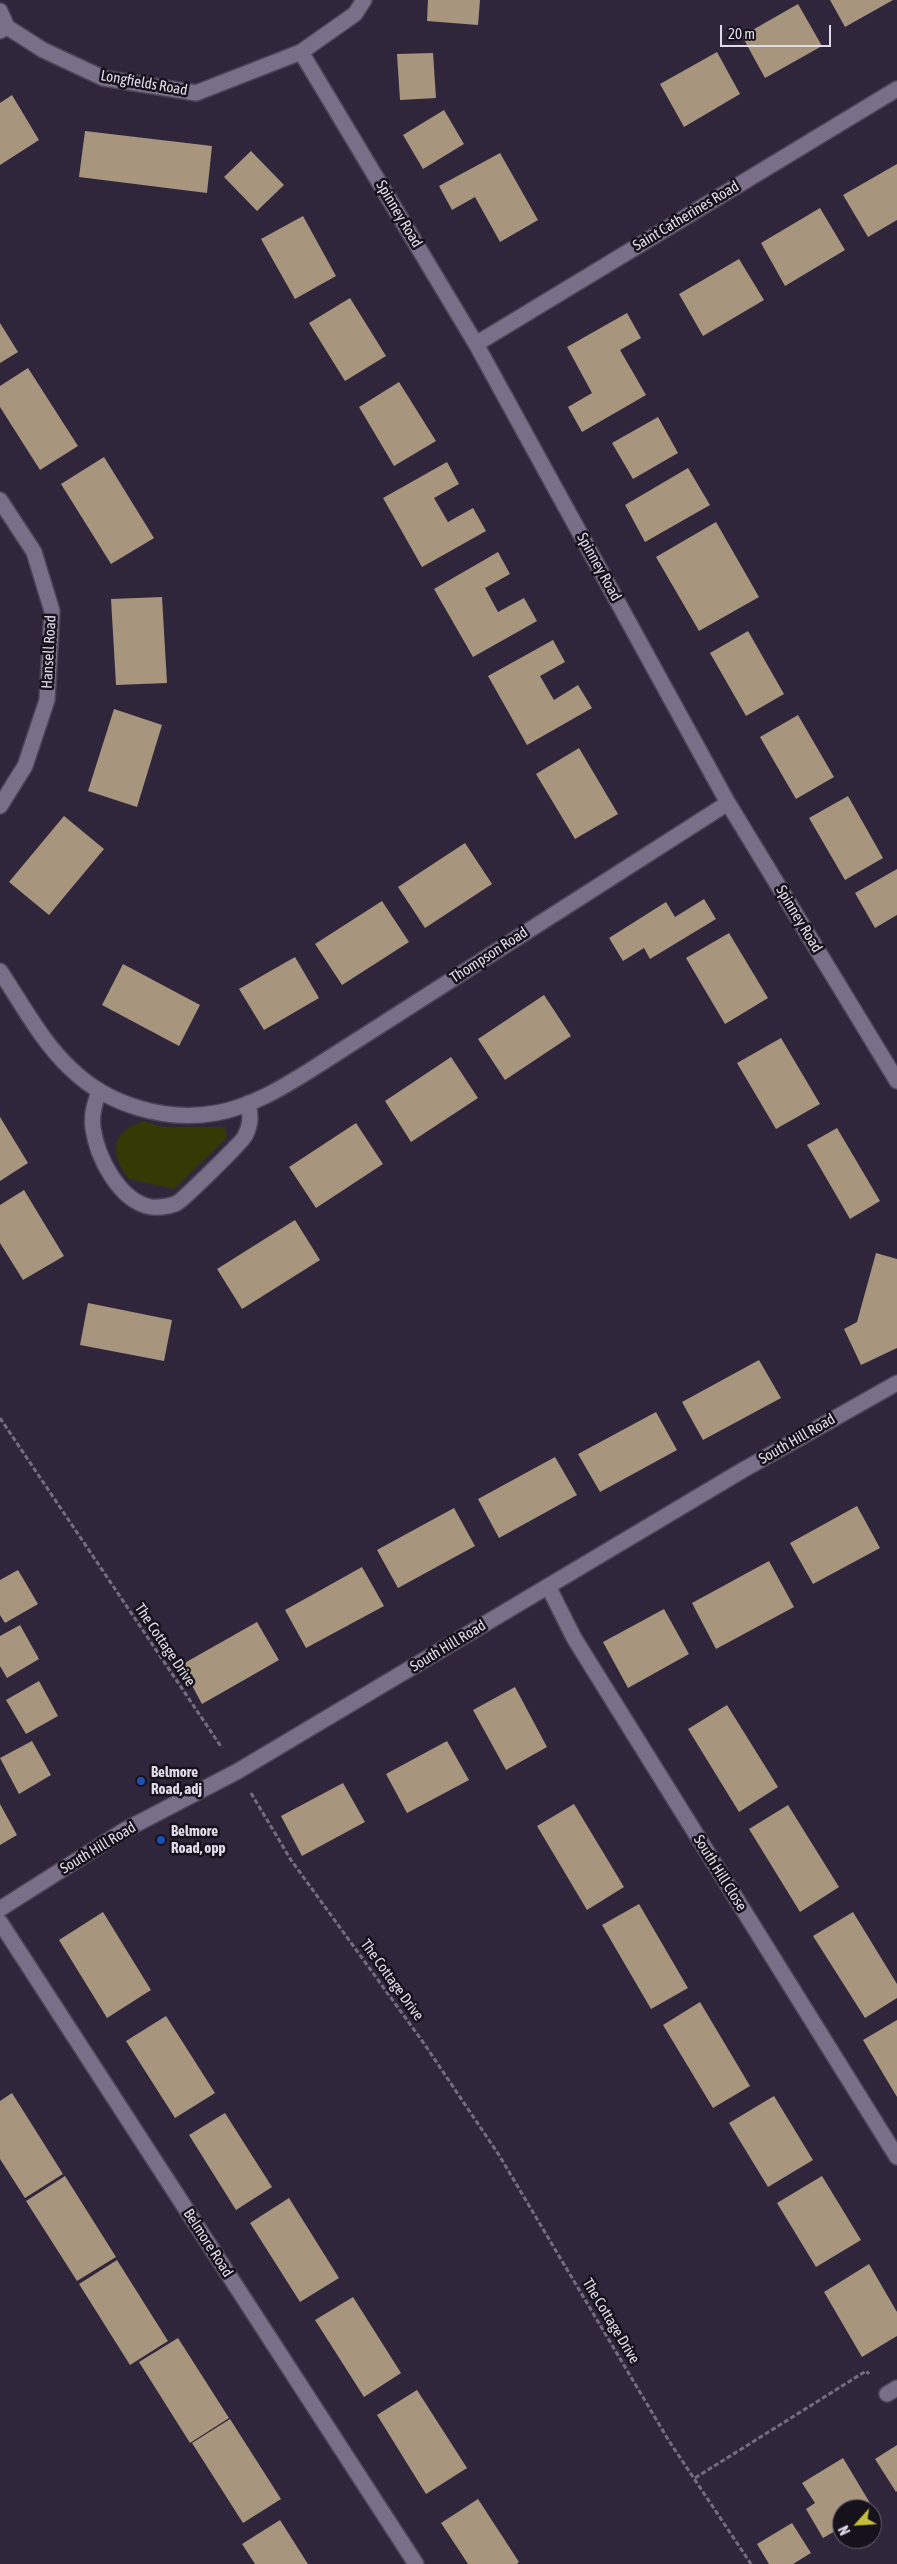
<!DOCTYPE html>
<html>
<head>
<meta charset="utf-8">
<style>
  body { margin:0 }
  #map { position:relative; width:897px; height:2564px; overflow:hidden; background:#30263c; font-family:"Asap Condensed",sans-serif }
  canvas { display:block }
  .north { position:absolute; left:832px; top:2499px; width:50px; height:50px; box-sizing:border-box; background:#16121c; border:1px solid #67626e; border-radius:50%; rotate:244deg; font-size:14px; font-weight:700; line-height:20px; text-align:center; color:#e1dbe9 }
  .north::after { content:''; display:block; margin:auto; width:18px; height:22px; background:#c5bc3d; clip-path:polygon(50% 0,100% 100%,50% 72%,0 100%) }
  .scale { position:absolute; left:720px; top:25px; width:111px; height:22px; box-sizing:border-box; border:2px solid #e1dbe9; border-top:0; padding-left:6px; font-size:15px; line-height:18px; white-space:nowrap; color:#e1dbe9; -webkit-text-stroke:4px #16121c; paint-order:stroke }
</style>
</head>
<body>
<div id="map">
<canvas width="897" height="2564"></canvas>
<div class="north">N</div>
<div class="scale">20 m</div>
</div>
<script>
const c = document.querySelector('canvas').getContext('2d');
c.lineJoin = 'round';
function fillPath(path, color) {
  c.fillStyle = color;
  c.fill(path, 'evenodd');
}
function strokePath(path, color, width, dash) {
  c.strokeStyle = color;
  c.lineWidth = width;
  c.lineCap = dash ? 'butt' : 'round';
  c.setLineDash(dash || []);
  c.stroke(path);
}
function write(font, color, halo, rows, align = 'center') {
  c.font = font + ' "Asap Condensed",sans-serif';
  c.lineWidth = 5;
  c.setLineDash([]);
  c.textBaseline = 'middle';
  c.strokeStyle = halo;
  c.fillStyle = color;
  for (const [text, x, y, turn = 0] of rows) {
    c.save();
    c.translate(x, y);
    c.rotate((+turn || 0) * Math.PI / 180);
    c.textAlign = isNaN(turn) ? turn : align;
    if (halo) c.strokeText(text, 0, 0);
    c.fillText(text, 0, 0);
    c.restore();
  }
}
const green = new Path2D(`
  M144 1121 162 1127H225L227 1137 174 1189 129 1179C109 1153 111 1132 144 1121Z`);
const building = new Path2D(`
  M428 0H480L478 25 427 21Z
  M830 0H893L845 27Z
  M798 4 822 46 765 78 742 36Z
  M717 52 740 94 684 127 660 84Z
  M433 53 436 98 400 100 397 54Z
  M12 95 39 140 0 165V103Z
  M444 110 464 144 423 169 403 135Z
  M85 131 212 146 207 193 79 177Z
  M251 151 284 185 257 211 224 177Z
  M500 153 538 220 500 242 475 197 452 210 439 186Z
  M897 164V220L868 237 843 195Z
  M820 208 845 250 785 286 761 243Z
  M303 216 336 276 295 299 261 239Z
  M739 259 764 300 703 336 679 294Z
  M350 298 386 356 345 381 309 323Z
  M627 313 641 338 620 350 646 395 582 432 568 407 592 393 567 347Z
  M0 323 18 352 0 363Z
  M28 368 78 446 40 470 0 407V386Z
  M399 382 436 441 394 466 359 407Z
  M658 417 678 453 633 479 612 443Z
  M104 457 154 538 111 564 61 484Z
  M447 462 459 484 434 498 448 522 473 508 486 531 422 567 383 498Z
  M688 468 710 505 645 542 625 505Z
  M716 522 759 597 699 631 656 557Z
  M498 552 510 574 485 588 498 612 524 598 537 621 473 657 434 589Z
  M162 597 167 683 116 685 111 599Z
  M748 631 784 694 746 716 710 653Z
  M553 640 565 662 540 676 554 700 578 685 592 708 527 745 488 676Z
  M114 709 162 725 137 807 88 791Z
  M798 715 834 777 796 799 760 737Z
  M579 748 618 814 575 839 536 774Z
  M848 796 883 858 845 880 809 818Z
  M64 816 104 849 49 915 9 882Z
  M465 843 492 884 425 928 398 887Z
  M897 869V915L875 928 855 893Z
  M704 899 716 919 650 959 644 948 623 961 609 938 666 902 675 917Z
  M382 901 409 942 342 985 315 944Z
  M729 933 768 998 725 1024 686 958Z
  M295 957 319 998 264 1030 239 989Z
  M123 964 200 1005 179 1046 102 1005Z
  M544 995 571 1036 505 1080 478 1039Z
  M781 1038 820 1104 776 1129 737 1063Z
  M451 1057 478 1098 411 1142 385 1101Z
  M0 1117 28 1163 0 1181Z
  M356 1123 383 1164 316 1208 289 1167Z
  M837 1128 880 1201 850 1219 807 1145Z
  M24 1190 64 1256 23 1280 0 1243V1205Z
  M295 1220 320 1260 242 1309 217 1269Z
  M876 1253 897 1259V1348L861 1365 844 1329 857 1322Z
  M88 1303 172 1320 164 1361 80 1345Z
  M759 1360 781 1398 703 1440 682 1402Z
  M656 1412 677 1450 600 1492 578 1454Z
  M555 1457 577 1495 499 1538 478 1499Z
  M857 1506 880 1548 813 1584 790 1543Z
  M454 1508 475 1546 398 1588 377 1550Z
  M769 1561 794 1607 716 1649 692 1603Z
  M362 1567 384 1606 306 1648 285 1610Z
  M18 1570 38 1604 5 1623 0 1615V1580Z
  M664 1609 689 1654 628 1688 603 1642Z
  M257 1622 279 1660 202 1704 181 1665Z
  M20 1625 39 1659 7 1678 0 1666V1636Z
  M39 1681 58 1716 26 1734 6 1700Z
  M515 1687 547 1747 506 1770 473 1710Z
  M727 1705 778 1787 739 1812 688 1729Z
  M32 1741 51 1775 19 1794 0 1758Z
  M447 1741 469 1780 407 1813 386 1774Z
  M343 1783 365 1822 302 1856 281 1816Z
  M0 1804 17 1835 0 1845Z
  M574 1804 624 1887 587 1910 537 1826Z
  M788 1805 839 1887 800 1912 749 1829Z
  M639 1904 688 1988 651 2009 602 1925Z
  M103 1912 151 1990 107 2018 59 1940Z
  M853 1912 897 1984V1998L865 2018 813 1936Z
  M700 2002 750 2086 713 2108 663 2025Z
  M166 2016 215 2093 175 2118 126 2041Z
  M897 2020V2097L863 2040Z
  M12 2093 63 2174 25 2198 0 2159V2101Z
  M774 2096 813 2160 768 2187 729 2123Z
  M225 2113 272 2187 236 2210 189 2135Z
  M65 2176 116 2257 77 2281 26 2201Z
  M822 2176 861 2240 816 2267 777 2203Z
  M289 2198 339 2278 300 2302 250 2223Z
  M117 2260 168 2341 130 2365 79 2284Z
  M869 2264 897 2312V2336L862 2357 824 2292Z
  M353 2297 401 2373 364 2397 315 2320Z
  M178 2338 229 2418 190 2443 139 2362Z
  M417 2390 467 2468 426 2494 377 2415Z
  M230 2419 281 2499 243 2523 192 2443Z
  M897 2445V2491L896 2492 875 2459Z
  M843 2458 873 2508 842 2509V2527L823 2538 806 2509 815 2503 802 2483Z
  M478 2499 519 2562 517 2564H468L441 2523Z
  M280 2520 306 2561 308 2564H255L242 2544Z
  M792 2523 811 2553 793 2564H769L757 2544Z`);
const path = new Path2D(`
  M0 1418 222 1748
  M251 1793 291 1860 423 2042 499 2155 669 2441 751 2564
  M695 2478 866 2371 869 2374`);
const minor = new Path2D(`
  M0 11 7 27
  M0 31 7 27 43 50 103 78 196 93 301 52 355 14 364 0
  M301 52 476 344 728 803 897 1081
  M476 344 897 89
  M0 500 34 552 52 611 47 700 25 766 0 806
  M0 971C22 1004 42 1042 71 1069 108 1105 165 1122 216 1113 250 1107 280 1089 309 1071L728 803
  M99 1091C95 1103 91 1115 93 1128 97 1157 119 1201 151 1207 157 1208 172 1206 177 1203 183 1200 243 1141 245 1136 251 1124 251 1116 248 1103
  M548 1586 574 1638 897 2157
  M0 1909 123 1831 238 1771 743 1470 897 1383
  M0 1922 416 2564
  M887 2394 897 2388`);
const markers = [
  [141,1781,5,"#1a4fb4"],
  [161,1840,5,"#1a4fb4"]
];
const streetNames = [
  ["Longfields Road",144,83,10],
  ["Spinney Road",399,214,59],
  ["Saint Catherines Road",686,216,-31],
  ["Spinney Road",599,567,61],
  ["Hansell Road",49,652,-87],
  ["Spinney Road",799,919,59],
  ["Thompson Road",489,955,-33],
  ["South Hill Road",797,1439,-30],
  ["The Cottage Drive",165,1645,56],
  ["South Hill Road",448,1646,-31],
  ["South Hill Road",98,1848,-31],
  ["South Hill Close",720,1873,58],
  ["The Cottage Drive",392,1980,54],
  ["Belmore Road",208,2243,57],
  ["The Cottage Drive",611,2321,59]
];
const poiNames = [
  ["Belmore",151,1772],
  ["Road, adj",151,1789],
  ["Belmore",171,1831],
  ["Road, opp",171,1848]
];
fillPath(green, '#353a04');
fillPath(building, '#a7967d');
strokePath(minor, '#4c4456', 18);
strokePath(path, '#756d7f', 3, [5, 2.5]);
strokePath(minor, '#7a6f88', 15);
for (const [x, y, r, color] of markers) {
  const dot = new Path2D();
  dot.arc(x, y, r, 0, 2 * Math.PI);
  c.fillStyle = color;
  c.fill(dot);
  strokePath(dot, '#16121c', 2);
}
write('15px', '#e1dbe9', '#16121c', streetNames);
write('bold 15px', '#e1dbe9', '#16121c', poiNames, 'left');
</script>
</body>
</html>
